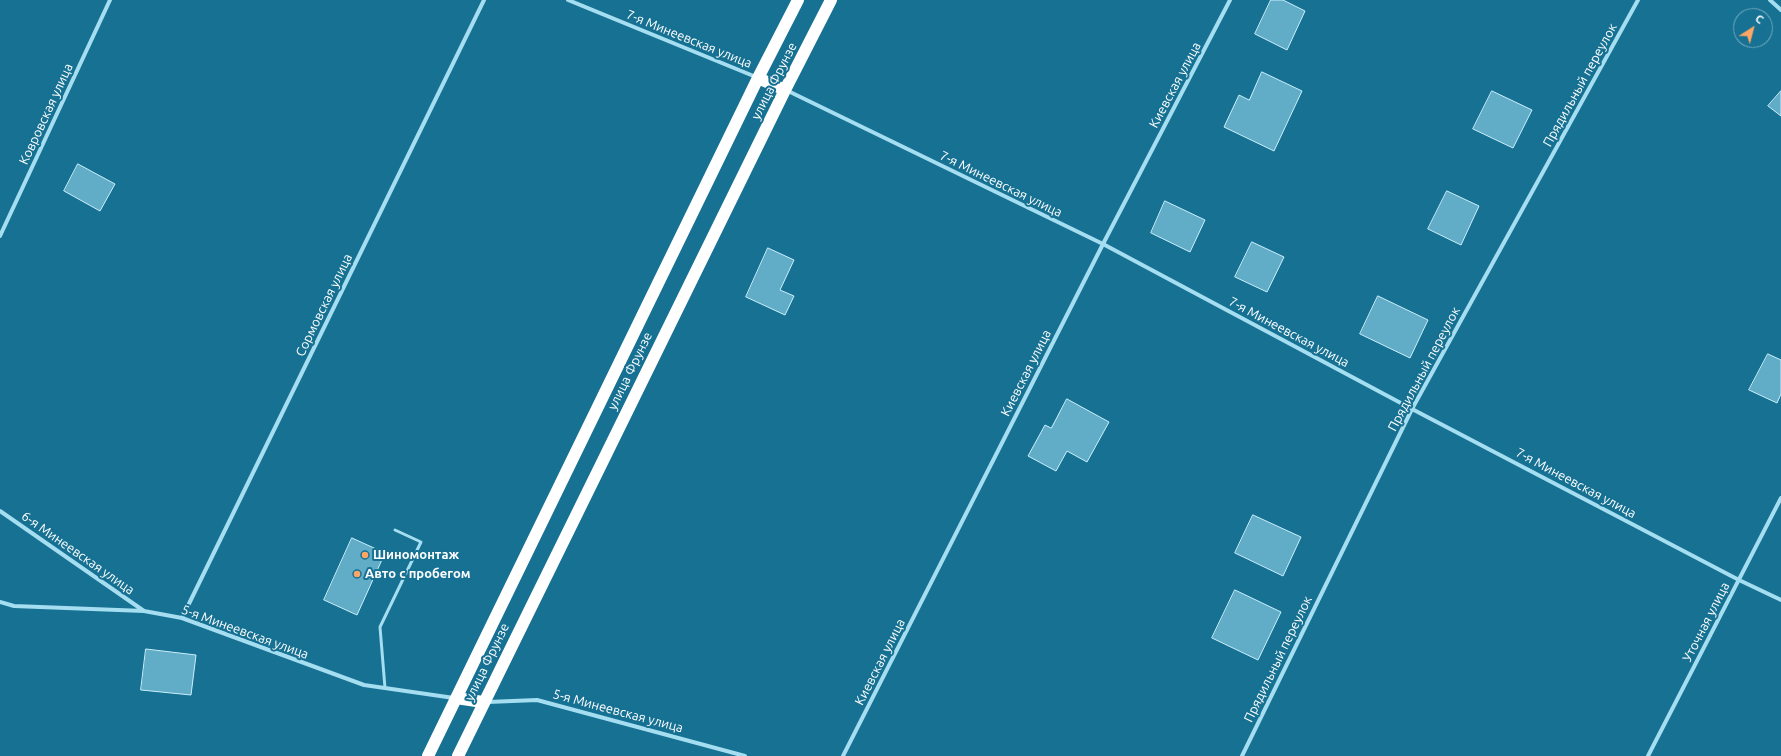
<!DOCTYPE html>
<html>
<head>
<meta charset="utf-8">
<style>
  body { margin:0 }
  #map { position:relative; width:1781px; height:756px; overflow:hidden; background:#167193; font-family:Ubuntu,sans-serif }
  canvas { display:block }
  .north { position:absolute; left:1733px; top:8px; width:40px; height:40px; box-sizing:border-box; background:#167193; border:1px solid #73aabe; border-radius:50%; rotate:36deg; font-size:11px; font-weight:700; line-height:16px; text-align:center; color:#fff }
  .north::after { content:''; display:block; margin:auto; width:14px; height:18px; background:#ffa665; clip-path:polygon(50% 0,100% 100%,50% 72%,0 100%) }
</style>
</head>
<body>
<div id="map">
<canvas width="1781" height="756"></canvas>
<div class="north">С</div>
</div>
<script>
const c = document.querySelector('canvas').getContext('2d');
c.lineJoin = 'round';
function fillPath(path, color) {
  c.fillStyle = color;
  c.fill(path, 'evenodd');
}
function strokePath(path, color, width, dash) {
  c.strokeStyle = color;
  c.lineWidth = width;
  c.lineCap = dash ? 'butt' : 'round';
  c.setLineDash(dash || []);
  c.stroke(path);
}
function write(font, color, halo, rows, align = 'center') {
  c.font = font + ' Ubuntu,sans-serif';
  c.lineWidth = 4;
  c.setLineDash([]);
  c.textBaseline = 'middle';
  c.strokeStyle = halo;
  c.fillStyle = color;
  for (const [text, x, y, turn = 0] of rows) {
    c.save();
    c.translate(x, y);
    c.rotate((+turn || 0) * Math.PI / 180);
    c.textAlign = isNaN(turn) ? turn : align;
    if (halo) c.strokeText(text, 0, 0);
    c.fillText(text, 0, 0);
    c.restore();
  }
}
const building = new Path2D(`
  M1271 0H1283L1305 11 1287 50 1255 34Z
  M1262 72 1302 91 1274 151 1224 127 1239 95 1249 100Z
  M1492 91 1532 110 1513 148 1473 129Z
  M1781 91V116L1768 106Z
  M78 164 115 184 100 211 64 191Z
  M1447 191 1479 206 1461 245 1428 229Z
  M1165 201 1205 220 1190 252 1151 233Z
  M1252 242 1284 257 1267 292 1235 277Z
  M768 248 794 260 780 290 794 296 785 315 746 297Z
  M1378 296 1428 320 1410 358 1360 334Z
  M1768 354 1781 360V394L1777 403 1749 390Z
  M1067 399 1109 422 1087 462 1067 451 1056 471 1028 456 1045 425 1051 428Z
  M1253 515 1301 537 1283 576 1235 553Z
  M352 538 385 553 357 615 324 600Z
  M1235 590 1281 612 1258 660 1212 638Z
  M146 649 196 655 191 695 141 690Z`);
const lane = new Path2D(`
  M385 688 380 627 421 542 395 530`);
const street = new Path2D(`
  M568 0 756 77
  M1770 0 1781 10
  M786 90 1103 244 1412 409 1739 580 1781 600
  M0 236 110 0
  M0 511 144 611
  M0 602 14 606 144 611 182 618 364 685 454 698
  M182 618 484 0
  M488 702 537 700 745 756
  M843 756 1103 244 1230 0
  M1242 756 1412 409 1638 0
  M1648 756 1781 498`);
const highway = new Path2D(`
  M758 78 785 90
  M456 698 483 702
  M428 756 758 78 798 0
  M458 756 785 90 831 0`);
const markers = [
  [365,555,4,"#ffa665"],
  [357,574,4,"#ffa665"]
];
const streetNames = [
  ["7-я Минеевская улица",689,39,22],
  ["улица Фрунзе",774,81,-63],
  ["Киевская улица",1175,85,-62],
  ["Прядильный переулок",1580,85,-61],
  ["Ковровская улица",46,114,-65],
  ["7-я Минеевская улица",1001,184,26],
  ["Сормовская улица",324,305,-64],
  ["7-я Минеевская улица",1289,332,28],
  ["Прядильный переулок",1424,369,-62],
  ["улица Фрунзе",630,371,-64],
  ["Киевская улица",1026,373,-63],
  ["7-я Минеевская улица",1576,483,28],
  ["6-я Минеевская улица",78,553,35],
  ["Уточная улица",1706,622,-63],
  ["5-я Минеевская улица",245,632,20],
  ["Прядильный переулок",1278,659,-64],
  ["улица Фрунзе",487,662,-64],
  ["Киевская улица",880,662,-63],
  ["5-я Минеевская улица",618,711,15]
];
const poiNames = [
  ["Шиномонтаж",373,555],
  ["Авто с пробегом",365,574]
];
fillPath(building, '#61acc7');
strokePath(building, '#cceffc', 1);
strokePath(lane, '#a5ddf1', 3);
strokePath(street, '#a5ddf1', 4);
strokePath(highway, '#fff', 12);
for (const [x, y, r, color] of markers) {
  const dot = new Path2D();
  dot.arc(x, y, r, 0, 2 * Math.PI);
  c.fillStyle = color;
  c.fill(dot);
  strokePath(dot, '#167193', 1.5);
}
write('13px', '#fff', '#167193', streetNames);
write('bold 13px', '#fff', '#167193', poiNames, 'left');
</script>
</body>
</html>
